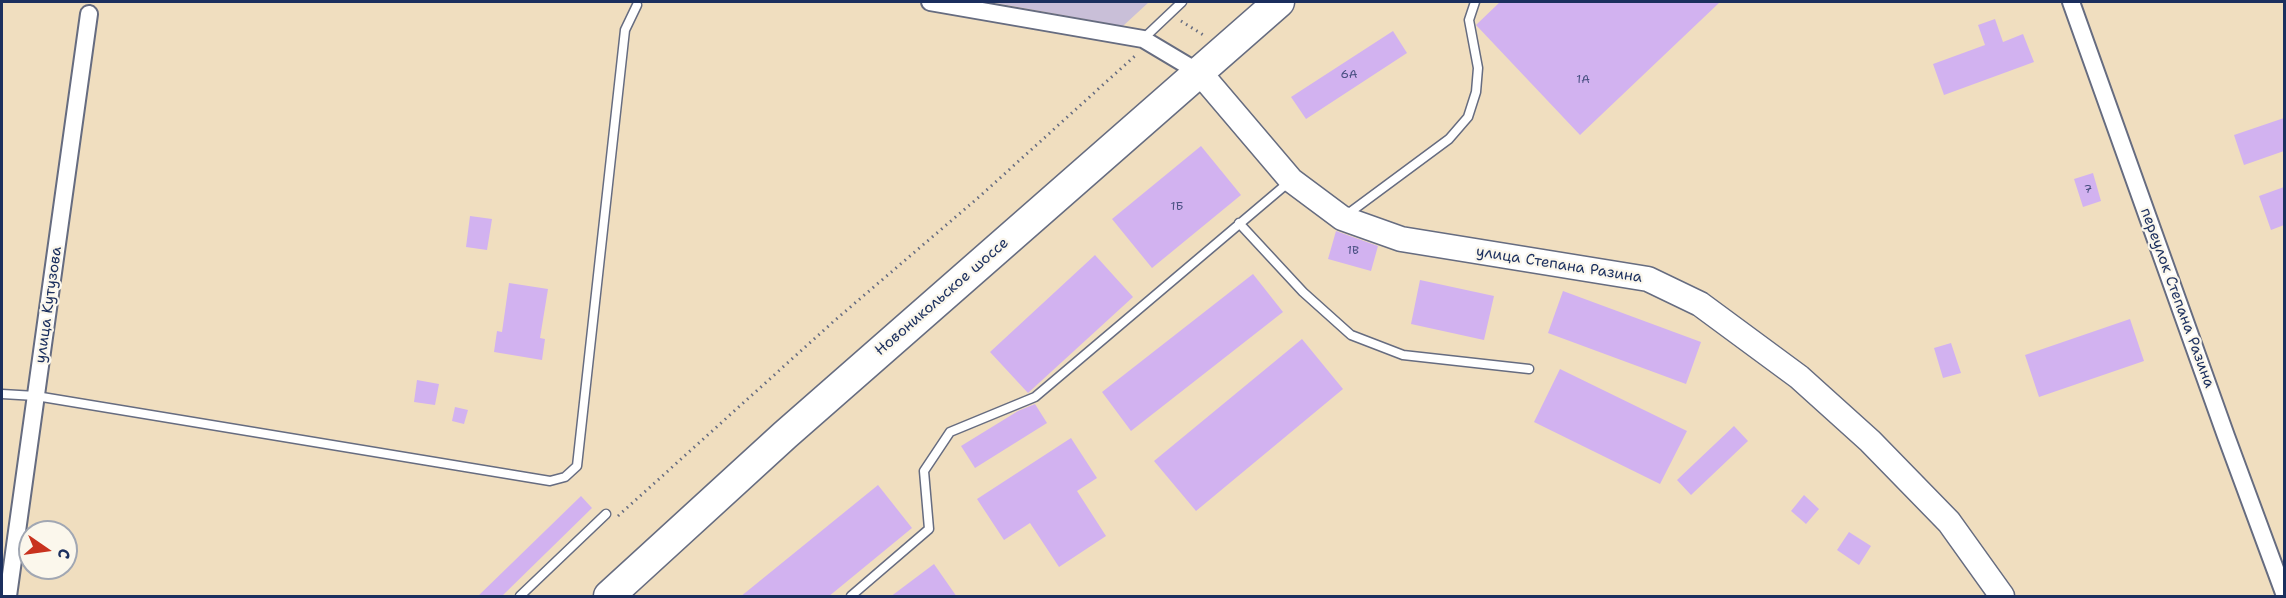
<!DOCTYPE html>
<html>
<head>
<meta charset="utf-8">
<style>
  body { margin:0 }
  #map { position:relative; width:2286px; height:598px; overflow:hidden; background:#f0debf; font-family:"Shantell Sans",sans-serif }
  canvas { display:block }
  .frame { position:absolute; inset:0; border:3px solid #1b2f5e; pointer-events:none }
  .north { position:absolute; left:18px; top:520px; width:60px; height:60px; box-sizing:border-box; background:#fbf7ec; border:2px solid #a1a7b3; border-radius:50%; rotate:103deg; font-size:16px; font-weight:700; line-height:24px; text-align:center; color:#1b2f5e }
  .north::after { content:''; display:block; margin:auto; width:21px; height:27px; background:#c8321e; clip-path:polygon(50% 0,100% 100%,50% 72%,0 100%) }
</style>
</head>
<body>
<div id="map">
<canvas width="2286" height="598"></canvas>
<div class="frame"></div>
<div class="north">С</div>
</div>
<script>
const c = document.querySelector('canvas').getContext('2d');
c.lineJoin = 'round';
function fillPath(path, color) {
  c.fillStyle = color;
  c.fill(path, 'evenodd');
}
function strokePath(path, color, width, dash) {
  c.strokeStyle = color;
  c.lineWidth = width;
  c.lineCap = dash ? 'butt' : 'round';
  c.setLineDash(dash || []);
  c.stroke(path);
}
function write(font, color, halo, rows, align = 'center') {
  c.font = font + ' "Shantell Sans",sans-serif';
  c.lineWidth = 4.5;
  c.setLineDash([]);
  c.textBaseline = 'middle';
  c.strokeStyle = halo;
  c.fillStyle = color;
  for (const [text, x, y, turn = 0] of rows) {
    c.save();
    c.translate(x, y);
    c.rotate((+turn || 0) * Math.PI / 180);
    c.textAlign = isNaN(turn) ? turn : align;
    if (halo) c.strokeText(text, 0, 0);
    c.fillText(text, 0, 0);
    c.restore();
  }
}
const industrial = new Path2D(`
  M990 2H1149L1123 26Z`);
const building = new Path2D(`
  M1500 2H1720L1580 135 1476 25Z
  M1995 19 2003 42 2023 34 2034 62 1944 95 1933 64 1985 45 1978 25Z
  M1393 31 1407 53 1306 119 1291 97Z
  M2284 118V151L2244 165 2234 135Z
  M1201 146 1241 195 1152 268 1112 219Z
  M2093 173 2101 201 2083 207 2074 179Z
  M2284 187V225L2271 230 2259 196Z
  M470 216 492 219 487 250 466 247Z
  M1336 231 1378 246 1371 271 1328 259Z
  M1095 255 1133 297 1028 393 990 352Z
  M1253 274 1283 312 1131 431 1102 392Z
  M1420 280 1494 296 1484 340 1411 324Z
  M509 283 548 289 540 338 545 339 542 360 494 352 497 331 502 332Z
  M1563 291 1701 342 1686 384 1548 333Z
  M2130 319 2144 361 2039 397 2025 355Z
  M1302 339 1343 389 1196 511 1154 461Z
  M1951 343 1961 373 1943 378 1934 348Z
  M1560 369 1687 431 1660 484 1534 422Z
  M417 380 439 384 435 405 414 402Z
  M1035 404 1047 423 975 468 961 446 1018 411Z
  M455 407 468 410 464 424 452 421Z
  M1734 426 1748 441 1691 495 1677 480Z
  M1071 438 1097 478 1077 491 1106 536 1059 567 1030 523 1004 540 977 499Z
  M878 485 912 528 828 597H740Z
  M1804 495 1819 509 1806 524 1791 511Z
  M581 496 592 508 501 597H477Z
  M1849 532 1871 546 1859 565 1837 550Z
  M934 564 957 597H890Z`);
const path = new Path2D(`
  M1181 21 1205 36
  M618 516 834 321 979 197 1137 54`);
const lane = new Path2D(`
  M1143 39 1182 2
  M1345 216 1449 139 1468 117 1476 92 1478 68 1469 20 1475 2
  M1239 223 1303 292 1351 335 1403 355 1529 369
  M2 394 36 396 550 481 565 477 577 466 625 30 637 5
  M520 596 606 514
  M851 596 929 529 924 471 950 432 1035 397 1289 182`);
const street = new Path2D(`
  M930 2 1143 39 1200 73
  M2071 2 2226 436 2284 593
  M8 596 89 14`);
const secondary = new Path2D(`
  M1200 73 1291 180 1342 218 1401 239 1648 279 1700 304 1799 377 1870 441 1949 522 2002 596`);
const highway = new Path2D(`
  M609 596 785 435 1279 2`);
const numberNames = [
  ["6А",1349,75],
  ["1А",1583,80],
  ["7",2088,190],
  ["1Б",1177,207],
  ["1В",1353,251]
];
const streetNames = [
  ["улица Степана Разина",1559,265,9],
  ["Новоникольское шоссе",942,297,-41],
  ["переулок Степана Разина",2177,298,70],
  ["улица Кутузова",49,305,-82]
];
fillPath(industrial, '#c9bfd8');
fillPath(building, '#d2b2f0');
strokePath(lane, '#666c80', 11);
strokePath(street, '#666c80', 20);
strokePath(secondary, '#666c80', 27);
strokePath(highway, '#666c80', 33);
strokePath(path, '#666c80', 3, [1.5, 4.5]);
strokePath(lane, '#fff', 8);
strokePath(street, '#fff', 16);
strokePath(secondary, '#fff', 24);
strokePath(highway, '#fff', 30);
write('12px', '#495082', null, numberNames);
write('15px', '#1b2f5e', '#fbf7ec', streetNames);
</script>
</body>
</html>
